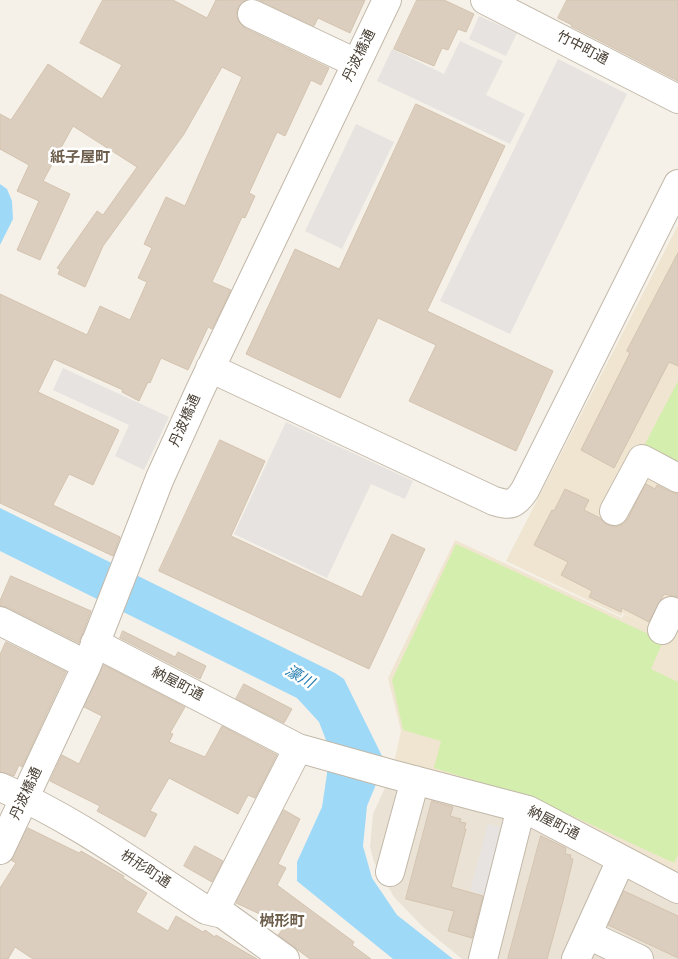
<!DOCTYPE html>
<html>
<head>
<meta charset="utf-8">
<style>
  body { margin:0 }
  canvas { display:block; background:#f5f1e8 }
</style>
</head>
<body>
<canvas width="678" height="959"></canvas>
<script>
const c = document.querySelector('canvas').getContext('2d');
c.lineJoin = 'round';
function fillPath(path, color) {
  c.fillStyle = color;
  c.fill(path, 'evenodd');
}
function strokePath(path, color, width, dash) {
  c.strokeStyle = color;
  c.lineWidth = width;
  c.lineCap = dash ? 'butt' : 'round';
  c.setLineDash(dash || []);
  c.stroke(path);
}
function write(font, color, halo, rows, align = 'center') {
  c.font = font + ' "Source Sans 3","Noto Sans JP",sans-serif';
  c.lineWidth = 5;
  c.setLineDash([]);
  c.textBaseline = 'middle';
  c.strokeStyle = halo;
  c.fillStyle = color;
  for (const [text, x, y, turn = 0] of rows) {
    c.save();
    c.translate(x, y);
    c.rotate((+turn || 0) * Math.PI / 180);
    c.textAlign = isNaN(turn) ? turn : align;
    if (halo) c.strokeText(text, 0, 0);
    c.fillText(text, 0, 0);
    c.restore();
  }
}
const residential = new Path2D(`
  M387 783 505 814 678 898V959H462L423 927 394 897 374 862 370 847 373 814Z`);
const education = new Path2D(`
  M678 225V872L537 802 394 763 401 731 388 678 455 540 622 618 624 614 657 629 623 613 621 616 506 561Z`);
const green = new Path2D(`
  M678 381V468L642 450Z
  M456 544 663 641 651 669 678 682V855L674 863 538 800 434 768 441 741 403 730 392 680Z`);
const parking = new Path2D(`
  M479 16 517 33 506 56 469 39Z
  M460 41 503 61 486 95 525 114 510 144 377 81 392 49 444 74Z
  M558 59 627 94 510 334 440 301Z
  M356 124 394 142 342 249 305 231Z
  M63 368 169 417 144 470 115 456 129 425 53 390Z
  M286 422 413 481 405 499 371 484 327 578 234 534Z
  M488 824 509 829 492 897 470 891Z`);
const water = new Path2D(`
  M0 184 7 189 12 201 13 219 0 245Z
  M0 508 335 673 344 679 383 758 377 782 367 806 363 846 372 878 397 915 453 959H393L297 881V862L322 807 327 774 326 740 319 722 297 698 0 551Z`);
const building = new Path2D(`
  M103 0H173L207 18 216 0H246L238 7 236 15 239 22 245 28 329 68 321 85 311 80 285 136 277 132 249 193 255 196 245 218 242 217 212 282 231 290 212 329 208 327 188 370 161 358 150 383 148 382 139 401 122 392 123 390 54 359 38 392 119 430 93 485 69 474 53 505 120 537 113 556 0 503V294L87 335 100 306 130 320 147 282 138 278 152 248 144 244 166 197 185 206 242 77 222 67 184 134 103 246 85 287 58 274 60 269 57 268 97 211 103 215 137 167 73 126 43 181 70 194 40 260 17 250 39 201 17 191 29 165 0 149V114L11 120 48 64 102 99 122 65 80 43Z
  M259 0H365L350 33 318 18 314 26Z
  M417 0H444L474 14 466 32 458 29 448 50 442 48 434 66 394 49Z
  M567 0H678V81L571 26 572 25 558 18Z
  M416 104 505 146 427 311 553 371 516 451 409 401 436 345 378 318 340 398 246 354 295 249 339 269Z
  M678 253V366L669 362 614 468 581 450 630 353 627 351Z
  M220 440 265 461 231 536 362 597 392 534 425 549 369 669 159 571Z
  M646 484 655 489 657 485 671 492 678 494V597L664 594 649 622 622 608 621 612 589 597 592 591 561 575 568 562 534 545 552 510 554 511 565 489 589 500 584 510 600 518 606 524 615 527 623 524 628 518Z
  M11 576 91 611 79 643 7 607 0 606V601Z
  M123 631 175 657 178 652 206 666 200 679 120 638Z
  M6 642 66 672 22 767 19 765 14 776 0 772V655Z
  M104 665 185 707 170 733 173 734 169 742 205 757 222 726 277 755 255 798 248 795 238 814 169 778 150 811 157 814 145 837 97 811 100 806 50 781 62 755 79 764 102 716 84 707Z
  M244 684 292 709 284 723 236 699Z
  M432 801 453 807 450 816 461 819 460 822 466 823 464 829H466L451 887 483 896 472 938 448 931 454 911 406 899Z
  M284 810 300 819 278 864 286 868 277 885 354 942 352 945 371 959H310L278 935 283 929 262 915 236 903Z
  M28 828 79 853 81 851 124 876 123 878 147 893 136 912 168 931 176 916 203 932 205 930 215 937 216 935 257 959H33L15 947 8 959H0V888L16 863 11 860Z
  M541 836 566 848 565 854 571 855 570 858 573 859 563 901 547 959H508Z
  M195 846 223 861 212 882 184 866Z
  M624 891 678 916V958L608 925Z`);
const minor = new Path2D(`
  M485 0 678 99
  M252 14 356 63
  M210 368 494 501C511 506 515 505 525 490L678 184
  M614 511 642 459 678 478
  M0 621 87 665
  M662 630 671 611 678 614
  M95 643 298 748 391 774 528 810 678 889
  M0 787C73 818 139 867 206 910L223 914 285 959
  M0 850 87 665 160 478 200 390 387 0
  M390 872 415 780
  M214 912 298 748
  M588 935 639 959
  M483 959 521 808
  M576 959 621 860`);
const streetNames = [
  ["竹中町通",582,49,27],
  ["丹波橋通",360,56,-64],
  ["丹波橋通",186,421,-66],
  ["納屋町通",177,685,27],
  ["丹波橋通",27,794,-65],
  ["納屋町通",553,824,27],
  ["枡形町通",145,870,33]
];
const neighbourhoodNames = [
  ["紙子屋町",80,159],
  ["桝形町",282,923]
];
const waterNames = [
  ["濠川",299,678,30]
];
fillPath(residential, '#eae2d5');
fillPath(education, '#f0e5d0');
fillPath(green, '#d4eead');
fillPath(parking, '#e6e3e0');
fillPath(water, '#9fd9f8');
fillPath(building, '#dbcebf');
strokePath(building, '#d4c3ae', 1);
strokePath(minor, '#c2b8a9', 30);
strokePath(minor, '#fff', 28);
write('14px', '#4a4136', '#fff', streetNames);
write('bold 15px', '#6e5e4c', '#fff', neighbourhoodNames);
write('italic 15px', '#217caf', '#fff', waterNames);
</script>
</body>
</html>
